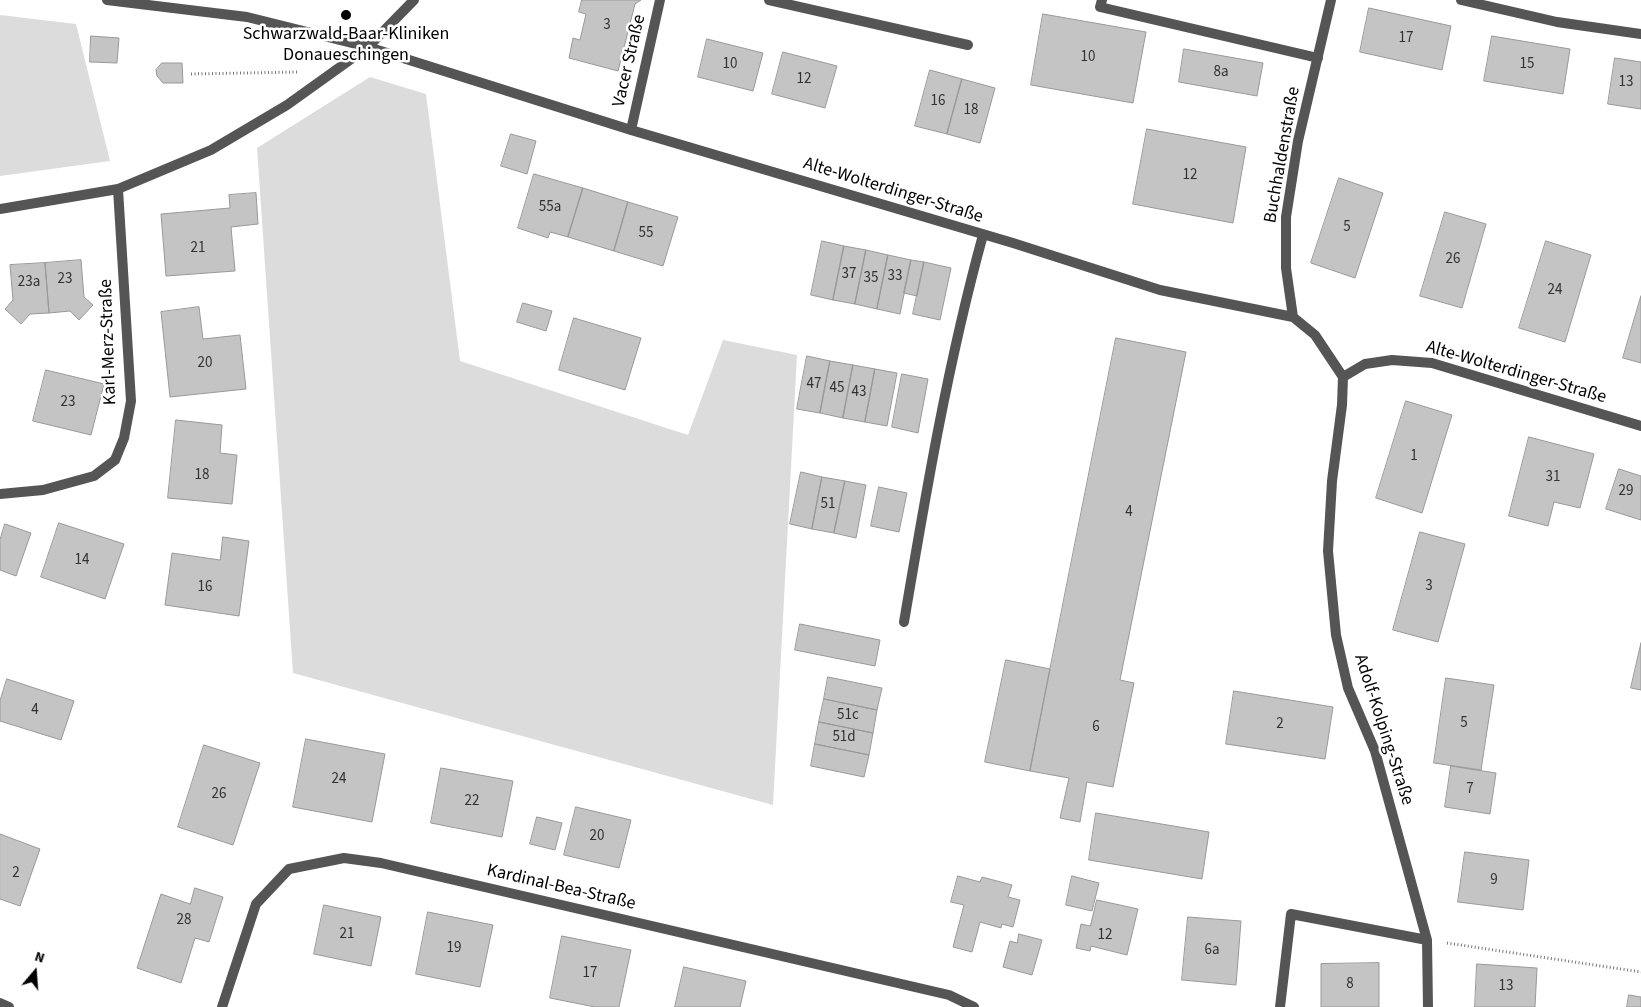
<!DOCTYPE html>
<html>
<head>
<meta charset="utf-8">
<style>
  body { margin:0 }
  #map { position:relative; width:1641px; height:1007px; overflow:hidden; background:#fff; font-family:"Source Sans 3",sans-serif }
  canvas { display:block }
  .north { position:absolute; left:10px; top:947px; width:50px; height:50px; -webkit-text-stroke:4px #fff; paint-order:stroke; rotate:18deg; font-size:14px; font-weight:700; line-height:20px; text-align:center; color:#000 }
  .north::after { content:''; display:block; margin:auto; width:18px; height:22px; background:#000; clip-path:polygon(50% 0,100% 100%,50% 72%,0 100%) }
</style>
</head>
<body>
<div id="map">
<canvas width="1641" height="1007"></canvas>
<div class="north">N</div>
</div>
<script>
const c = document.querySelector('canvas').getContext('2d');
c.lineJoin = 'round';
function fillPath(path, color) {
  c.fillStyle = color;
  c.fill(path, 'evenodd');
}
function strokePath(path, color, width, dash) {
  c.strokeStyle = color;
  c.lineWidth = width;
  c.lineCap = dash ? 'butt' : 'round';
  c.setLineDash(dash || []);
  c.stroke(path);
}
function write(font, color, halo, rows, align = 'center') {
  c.font = font + ' "Source Sans 3",sans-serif';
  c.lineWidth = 5;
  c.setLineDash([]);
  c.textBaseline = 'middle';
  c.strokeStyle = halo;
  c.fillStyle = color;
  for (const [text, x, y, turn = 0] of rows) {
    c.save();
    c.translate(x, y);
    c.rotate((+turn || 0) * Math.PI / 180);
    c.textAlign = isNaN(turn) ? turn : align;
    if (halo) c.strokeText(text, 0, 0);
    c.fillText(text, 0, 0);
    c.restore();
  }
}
const green = new Path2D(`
  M0 15 76 24 110 161 0 176Z
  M370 77 426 94 460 361 688 435 723 340 797 355 773 805 293 673 257 148Z`);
const building = new Path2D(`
  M582 0H641L635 4 618 71 569 58 573 38 580 40 586 14 579 12Z
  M1369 8 1451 26 1442 70 1360 52Z
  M1043 14 1146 32 1133 103 1031 85Z
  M91 36 119 38 117 63 90 62Z
  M1492 36 1570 49 1563 94 1484 81Z
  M707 39 763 53 753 91 698 77Z
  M1184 49 1263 63 1257 96 1179 82Z
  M783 52 837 66 825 108 772 94Z
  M1615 58 1641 62V109L1608 104Z
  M162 63H182L183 83H163L157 76 156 70Z
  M930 70 962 79 947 134 915 126Z
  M962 79 995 88 980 143 947 134Z
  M1147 129 1246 147 1233 223 1133 204Z
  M511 134 536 141 527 174 501 166Z
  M534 174 583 188 568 237 550 232 548 238 518 228Z
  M1339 178 1383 193 1355 278 1311 263Z
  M583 188 628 202 614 251 568 237Z
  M256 193 258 224 231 227 235 271 166 276 161 214 230 208 229 195Z
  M628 202 678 217 663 266 614 251Z
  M1445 212 1486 224 1462 308 1420 296Z
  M822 241 844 246 833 300 811 295Z
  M1546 241 1591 255 1565 342 1519 328Z
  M844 246 866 250 855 304 833 300Z
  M866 250 888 255 877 309 855 304Z
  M888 255 911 260 900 314 877 309Z
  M81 260 84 297 93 305 79 320 70 311 49 313 45 263Z
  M911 260 924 262 917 296 904 293Z
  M924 262 951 268 940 320 913 314Z
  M45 263 49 313 30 314 21 324 5 309 13 300 10 265Z
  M1641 296V363L1623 358Z
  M523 303 552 311 546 331 517 322Z
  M199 307 203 339 240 335 246 389 170 397 161 312Z
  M574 318 641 338 625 390 559 370Z
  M1116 338 1186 352 1120 680 1134 683 1113 787 1087 782 1080 822 1060 818 1069 778 1030 771Z
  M807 356 830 361 820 413 797 409Z
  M830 361 853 365 843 418 820 413Z
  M853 365 875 369 865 422 843 418Z
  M875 369 897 373 887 426 865 422Z
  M46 370 104 384 91 435 33 421Z
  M902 374 928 379 918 433 892 427Z
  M1406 401 1452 415 1422 513 1376 498Z
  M176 420 222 425 220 453 237 455 232 504 168 498Z
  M1529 437 1594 454 1580 508 1554 502 1548 526 1509 516Z
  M1619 469 1641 476V520L1606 509Z
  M801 472 822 477 812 529 790 524Z
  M822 477 845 481 834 533 812 529Z
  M845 481 866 485 856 538 834 533Z
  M879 487 907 493 899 532 871 526Z
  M59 523 124 544 105 599 41 577Z
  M5 524 31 533 16 576 0 570V540Z
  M1420 532 1465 544 1438 642 1393 630Z
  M223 537 249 541 239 616 165 605 172 553 220 560Z
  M800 624 880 640 875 666 795 650Z
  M1641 643V690L1631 688Z
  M1006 660 1050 669 1030 771 985 762Z
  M828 677 882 688 877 710 824 699Z
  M1446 678 1494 685 1481 770 1434 763Z
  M7 679 74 701 61 740 0 721V701Z
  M1234 691 1333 707 1325 759 1226 744Z
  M824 699 877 710 873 733 819 722Z
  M819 722 873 733 869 755 815 744Z
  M306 739 385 754 372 822 293 807Z
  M815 744 869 755 864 777 811 766Z
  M204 745 260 763 233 845 178 827Z
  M1451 766 1496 773 1490 814 1445 807Z
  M441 768 513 781 502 837 431 823Z
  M576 807 631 820 619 868 564 855Z
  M1096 813 1209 832 1202 879 1089 860Z
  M537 817 562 823 555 850 530 844Z
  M0 834 40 849 20 906 0 899Z
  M1465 852 1529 860 1523 910 1458 902Z
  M958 876 980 882 982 877 1012 885 1008 897 1020 900 1013 927 1002 924 1001 928 980 922 972 952 953 947 964 905 951 902Z
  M1072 876 1099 883 1092 911 1066 905Z
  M195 888 223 897 209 942 195 938 181 983 137 968 161 894 190 904Z
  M1097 900 1138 909 1127 955 1091 946 1090 951 1076 948 1081 924 1090 926Z
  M324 905 381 917 371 966 314 954Z
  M428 912 493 925 480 987 416 974Z
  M1188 917 1241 921 1236 985 1182 980Z
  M1019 934 1042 940 1032 975 1003 967 1010 941 1017 943Z
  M562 936 631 950 619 1007H595L550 998Z
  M1379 963V1007H1321V964Z
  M1477 964 1537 968 1535 1007H1475Z
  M684 967 746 981 740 1007H675Z
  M1629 995 1641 997V1007H1627Z`);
const path = new Path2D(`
  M191 74 297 72
  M1447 943 1641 972`);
const service = new Path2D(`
  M1102 0 1100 7 1318 58
  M904 622C926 492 948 362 983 235`);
const minor = new Path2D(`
  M107 0 247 17 368 47 631 130 1013 243 1160 290 1293 317 1315 335 1343 377
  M769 0 968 45
  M1461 0 1557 22 1641 34
  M631 130 660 0
  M0 209 118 189 211 150 287 105 368 47 414 0
  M1293 317 1286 268V217L1298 141 1331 0
  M1343 377 1342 405 1332 481 1328 551 1336 635 1348 688 1375 751 1427 940 1428 1007
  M1343 377 1365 364 1392 360 1432 363 1641 426
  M0 494 43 490 94 476 115 460 124 438 131 401 118 189
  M0 1003 9 1007
  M222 1007 256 904 289 869 344 858 381 863 949 995 974 1007
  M1280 1007 1291 914 1427 940`);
const markers = [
  [346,15,6,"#000"]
];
const numberNames = [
  ["3",607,26],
  ["17",1406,39],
  ["10",1088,58],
  ["10",730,65],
  ["15",1527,65],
  ["8a",1221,73],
  ["12",804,80],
  ["13",1626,83],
  ["16",938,102],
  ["18",971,111],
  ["12",1190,176],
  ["55a",550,208],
  ["5",1347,228],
  ["55",646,234],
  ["21",198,249],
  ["26",1453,260],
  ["37",849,275],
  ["33",895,277],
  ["35",871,279],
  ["23",65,280],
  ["23a",29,283],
  ["24",1555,291],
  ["20",205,364],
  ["47",814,385],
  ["45",837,389],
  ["43",859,393],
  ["23",68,403],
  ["1",1414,457],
  ["18",202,476],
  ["31",1553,478],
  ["29",1626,492],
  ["51",828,505],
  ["4",1129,513],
  ["14",82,561],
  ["3",1429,587],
  ["16",205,588],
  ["4",35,711],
  ["51c",848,716],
  ["5",1464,724],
  ["2",1280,725],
  ["6",1096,728],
  ["51d",844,738],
  ["24",339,780],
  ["7",1470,790],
  ["26",219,795],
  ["22",472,802],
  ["20",597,837],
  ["2",16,874],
  ["9",1494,881],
  ["28",184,921],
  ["21",347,935],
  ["12",1105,936],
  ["19",454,949],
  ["6a",1212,951],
  ["17",590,974],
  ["8",1350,985],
  ["13",1506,987]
];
const poiNames = [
  ["Schwarzwald-Baar-Kliniken",346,35],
  ["Donaueschingen",346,56]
];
const streetNames = [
  ["Vacer Straße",630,61,-77],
  ["Buchhaldenstraße",1283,155,-80],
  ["Alte-Wolterdinger-Straße",893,191,17],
  ["Karl-Merz-Straße",109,342,-92],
  ["Alte-Wolterdinger-Straße",1516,373,16],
  ["Adolf-Kolping-Straße",1383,730,72],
  ["Kardinal-Bea-Straße",561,888,13]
];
fillPath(green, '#dcdcdc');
fillPath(building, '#c4c4c4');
strokePath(building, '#999', 1);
strokePath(path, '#777', 3, [1, 2.5]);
strokePath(service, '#555', 10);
strokePath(minor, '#555', 10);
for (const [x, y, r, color] of markers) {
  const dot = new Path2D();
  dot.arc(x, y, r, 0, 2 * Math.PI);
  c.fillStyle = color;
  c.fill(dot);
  strokePath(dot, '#fff', 2);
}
write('15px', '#313131', null, numberNames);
write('18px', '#000', '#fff', poiNames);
write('18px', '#000', '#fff', streetNames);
</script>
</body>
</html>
